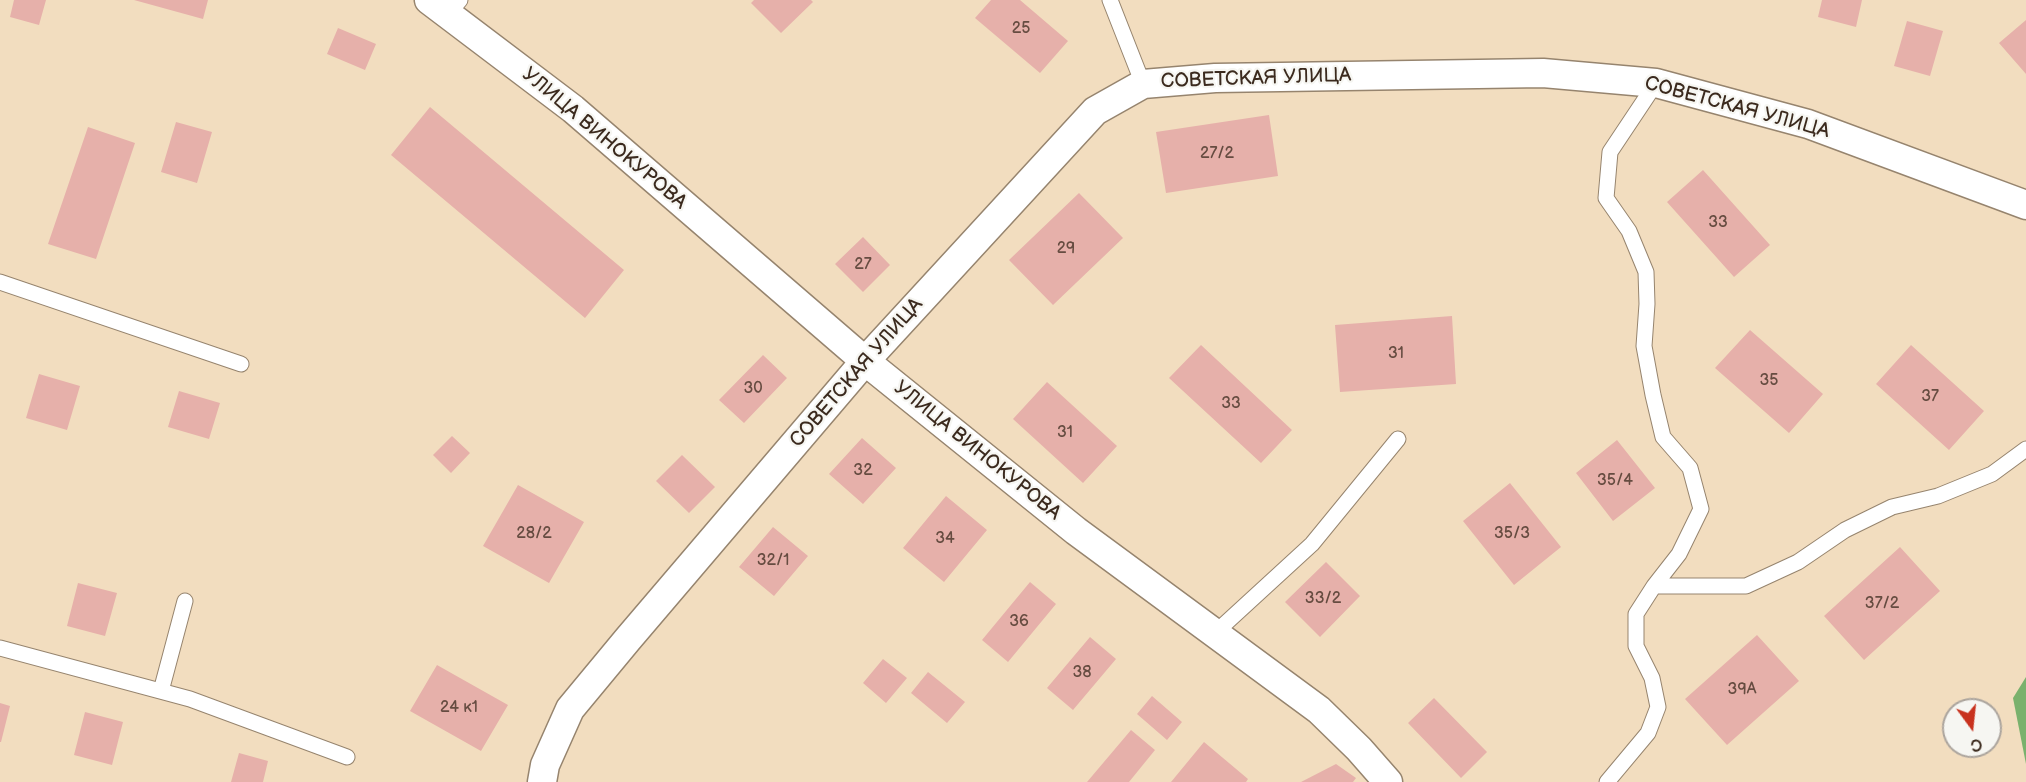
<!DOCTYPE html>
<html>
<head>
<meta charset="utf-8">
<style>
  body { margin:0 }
  #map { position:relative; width:2026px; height:782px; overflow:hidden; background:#f2ddbf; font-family:"Balsamiq Sans",sans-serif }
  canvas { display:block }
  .north { position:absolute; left:1942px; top:698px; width:60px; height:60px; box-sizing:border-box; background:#f6f6f2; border:2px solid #aba49d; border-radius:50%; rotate:165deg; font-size:16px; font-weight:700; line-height:24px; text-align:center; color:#3b2a1e }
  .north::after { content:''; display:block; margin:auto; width:21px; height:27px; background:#c8321e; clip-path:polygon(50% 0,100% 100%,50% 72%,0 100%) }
</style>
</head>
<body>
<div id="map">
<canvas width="2026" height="782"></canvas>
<div class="north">С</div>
</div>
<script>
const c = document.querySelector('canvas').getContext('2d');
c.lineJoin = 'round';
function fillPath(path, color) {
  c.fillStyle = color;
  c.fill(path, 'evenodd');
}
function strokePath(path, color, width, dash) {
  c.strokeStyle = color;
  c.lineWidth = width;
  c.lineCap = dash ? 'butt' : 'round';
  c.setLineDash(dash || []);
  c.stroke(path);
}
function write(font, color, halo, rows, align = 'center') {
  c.font = font + ' "Balsamiq Sans",sans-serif';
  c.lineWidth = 4.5;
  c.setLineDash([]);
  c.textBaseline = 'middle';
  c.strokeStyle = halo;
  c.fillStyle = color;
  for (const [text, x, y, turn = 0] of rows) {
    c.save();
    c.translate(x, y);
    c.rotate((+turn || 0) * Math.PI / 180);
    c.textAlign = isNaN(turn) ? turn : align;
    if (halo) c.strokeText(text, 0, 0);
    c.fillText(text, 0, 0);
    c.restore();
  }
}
const forest = new Path2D(`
  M2026 677V764L2013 698Z`);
const building = new Path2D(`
  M14 0H46L39 25 10 17Z
  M134 0H208L203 19Z
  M754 0H811L813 2 781 33 751 3Z
  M991 0H1020L1068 41 1040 73 975 18Z
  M1822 0H1862L1856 27 1818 17Z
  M2026 20V74L1999 43Z
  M1907 21 1943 31 1930 76 1894 66Z
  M338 28 376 44 365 70 327 54Z
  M430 107 624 270 585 318 391 155Z
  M1269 115 1278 176 1166 193 1156 132Z
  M176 122 212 132 197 183 161 172Z
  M88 127 135 143 96 259 48 244Z
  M1703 170 1770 245 1734 277 1667 202Z
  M1079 193 1123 238 1053 305 1009 260Z
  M863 237 890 265 863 292 835 264Z
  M1452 316 1456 384 1340 392 1335 325Z
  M1750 330 1823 394 1789 433 1715 368Z
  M1201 345 1292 430 1261 463 1169 378Z
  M1911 345 1984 411 1949 450 1876 384Z
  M763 355 787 378 744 423 719 400Z
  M39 374 80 386 67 430 26 418Z
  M1047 382 1117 446 1083 483 1013 419Z
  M179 391 220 403 209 439 168 427Z
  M452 436 470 453 451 473 433 455Z
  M862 438 896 468 863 504 829 474Z
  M1617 440 1655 488 1613 521 1576 473Z
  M682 455 715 487 689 513 656 481Z
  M1510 483 1561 547 1514 585 1463 521Z
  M518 485 584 522 549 583 483 546Z
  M946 496 987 530 944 582 903 548Z
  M773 527 808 556 774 596 739 567Z
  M1900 547 1940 591 1864 660 1824 616Z
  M1326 562 1360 596 1320 637 1285 602Z
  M1030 582 1056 604 1008 662 982 640Z
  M78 583 117 593 105 636 67 626Z
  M1757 635 1799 681 1727 745 1685 699Z
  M1090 637 1116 659 1073 710 1047 688Z
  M883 659 907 678 886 703 863 683Z
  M437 665 508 705 481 751 410 711Z
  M928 672 965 702 947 723 911 693Z
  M1152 696 1182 722 1167 740 1137 714Z
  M1434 698 1487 752 1461 778 1408 723Z
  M0 703 10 706 1 742H0Z
  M85 712 123 722 112 765 74 755Z
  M1131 730 1155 750 1129 782H1087Z
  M1204 742 1248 779 1246 782H1171Z
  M239 753 268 761 263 782H231Z
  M1336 764 1356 778 1353 782H1301Z`);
const lane = new Path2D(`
  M1110 0 1143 84
  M448 14 460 0
  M0 282 241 364
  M1654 586H1746L1798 562 1845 530 1892 507 1938 496 1992 474 2026 449
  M1215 633 1312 544 1398 439
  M0 648 190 699 347 757
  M161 691 185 601
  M1607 782 1648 733 1658 707 1652 678 1636 646V614L1654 586 1679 554 1701 509 1690 468 1663 437 1653 395 1644 346 1647 304 1646 272 1629 231 1606 198 1610 152 1656 83`);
const street = new Path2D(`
  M429 0 573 109 865 361 1076 531 1319 710 1359 749 1388 782
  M542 782 545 765 570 709 628 639 865 361 1095 111 1143 84 1215 78 1543 73 1656 83 1808 124 2026 205`);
const numberNames = [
  ["25",1021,29],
  ["27/2",1217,154],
  ["33",1718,223],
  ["29",1066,249],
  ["27",863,265],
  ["31",1396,354],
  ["35",1769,381],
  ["30",753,389],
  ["37",1930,397],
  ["33",1231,404],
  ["31",1065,433],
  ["32",863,471],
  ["35/4",1615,481],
  ["28/2",534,534],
  ["35/3",1512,534],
  ["34",945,539],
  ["32/1",773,561],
  ["33/2",1323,599],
  ["37/2",1882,604],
  ["36",1019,622],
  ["38",1082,673],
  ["39А",1742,690],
  ["24 к1",459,708]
];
const streetNames = [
  ["СОВЕТСКАЯ УЛИЦА",1256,79,-2],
  ["СОВЕТСКАЯ УЛИЦА",1737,108,15],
  ["УЛИЦА ВИНОКУРОВА",604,139,40],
  ["СОВЕТСКАЯ УЛИЦА",857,373,-49],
  ["УЛИЦА ВИНОКУРОВА",977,451,39]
];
fillPath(forest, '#7ab16d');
fillPath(building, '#e6b0aa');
strokePath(lane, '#96846e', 17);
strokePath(street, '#96846e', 31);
strokePath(lane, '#fff', 15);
strokePath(street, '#fff', 28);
write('16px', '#664c41', null, numberNames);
write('20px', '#3b2a1e', '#f6f6f2', streetNames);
</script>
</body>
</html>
